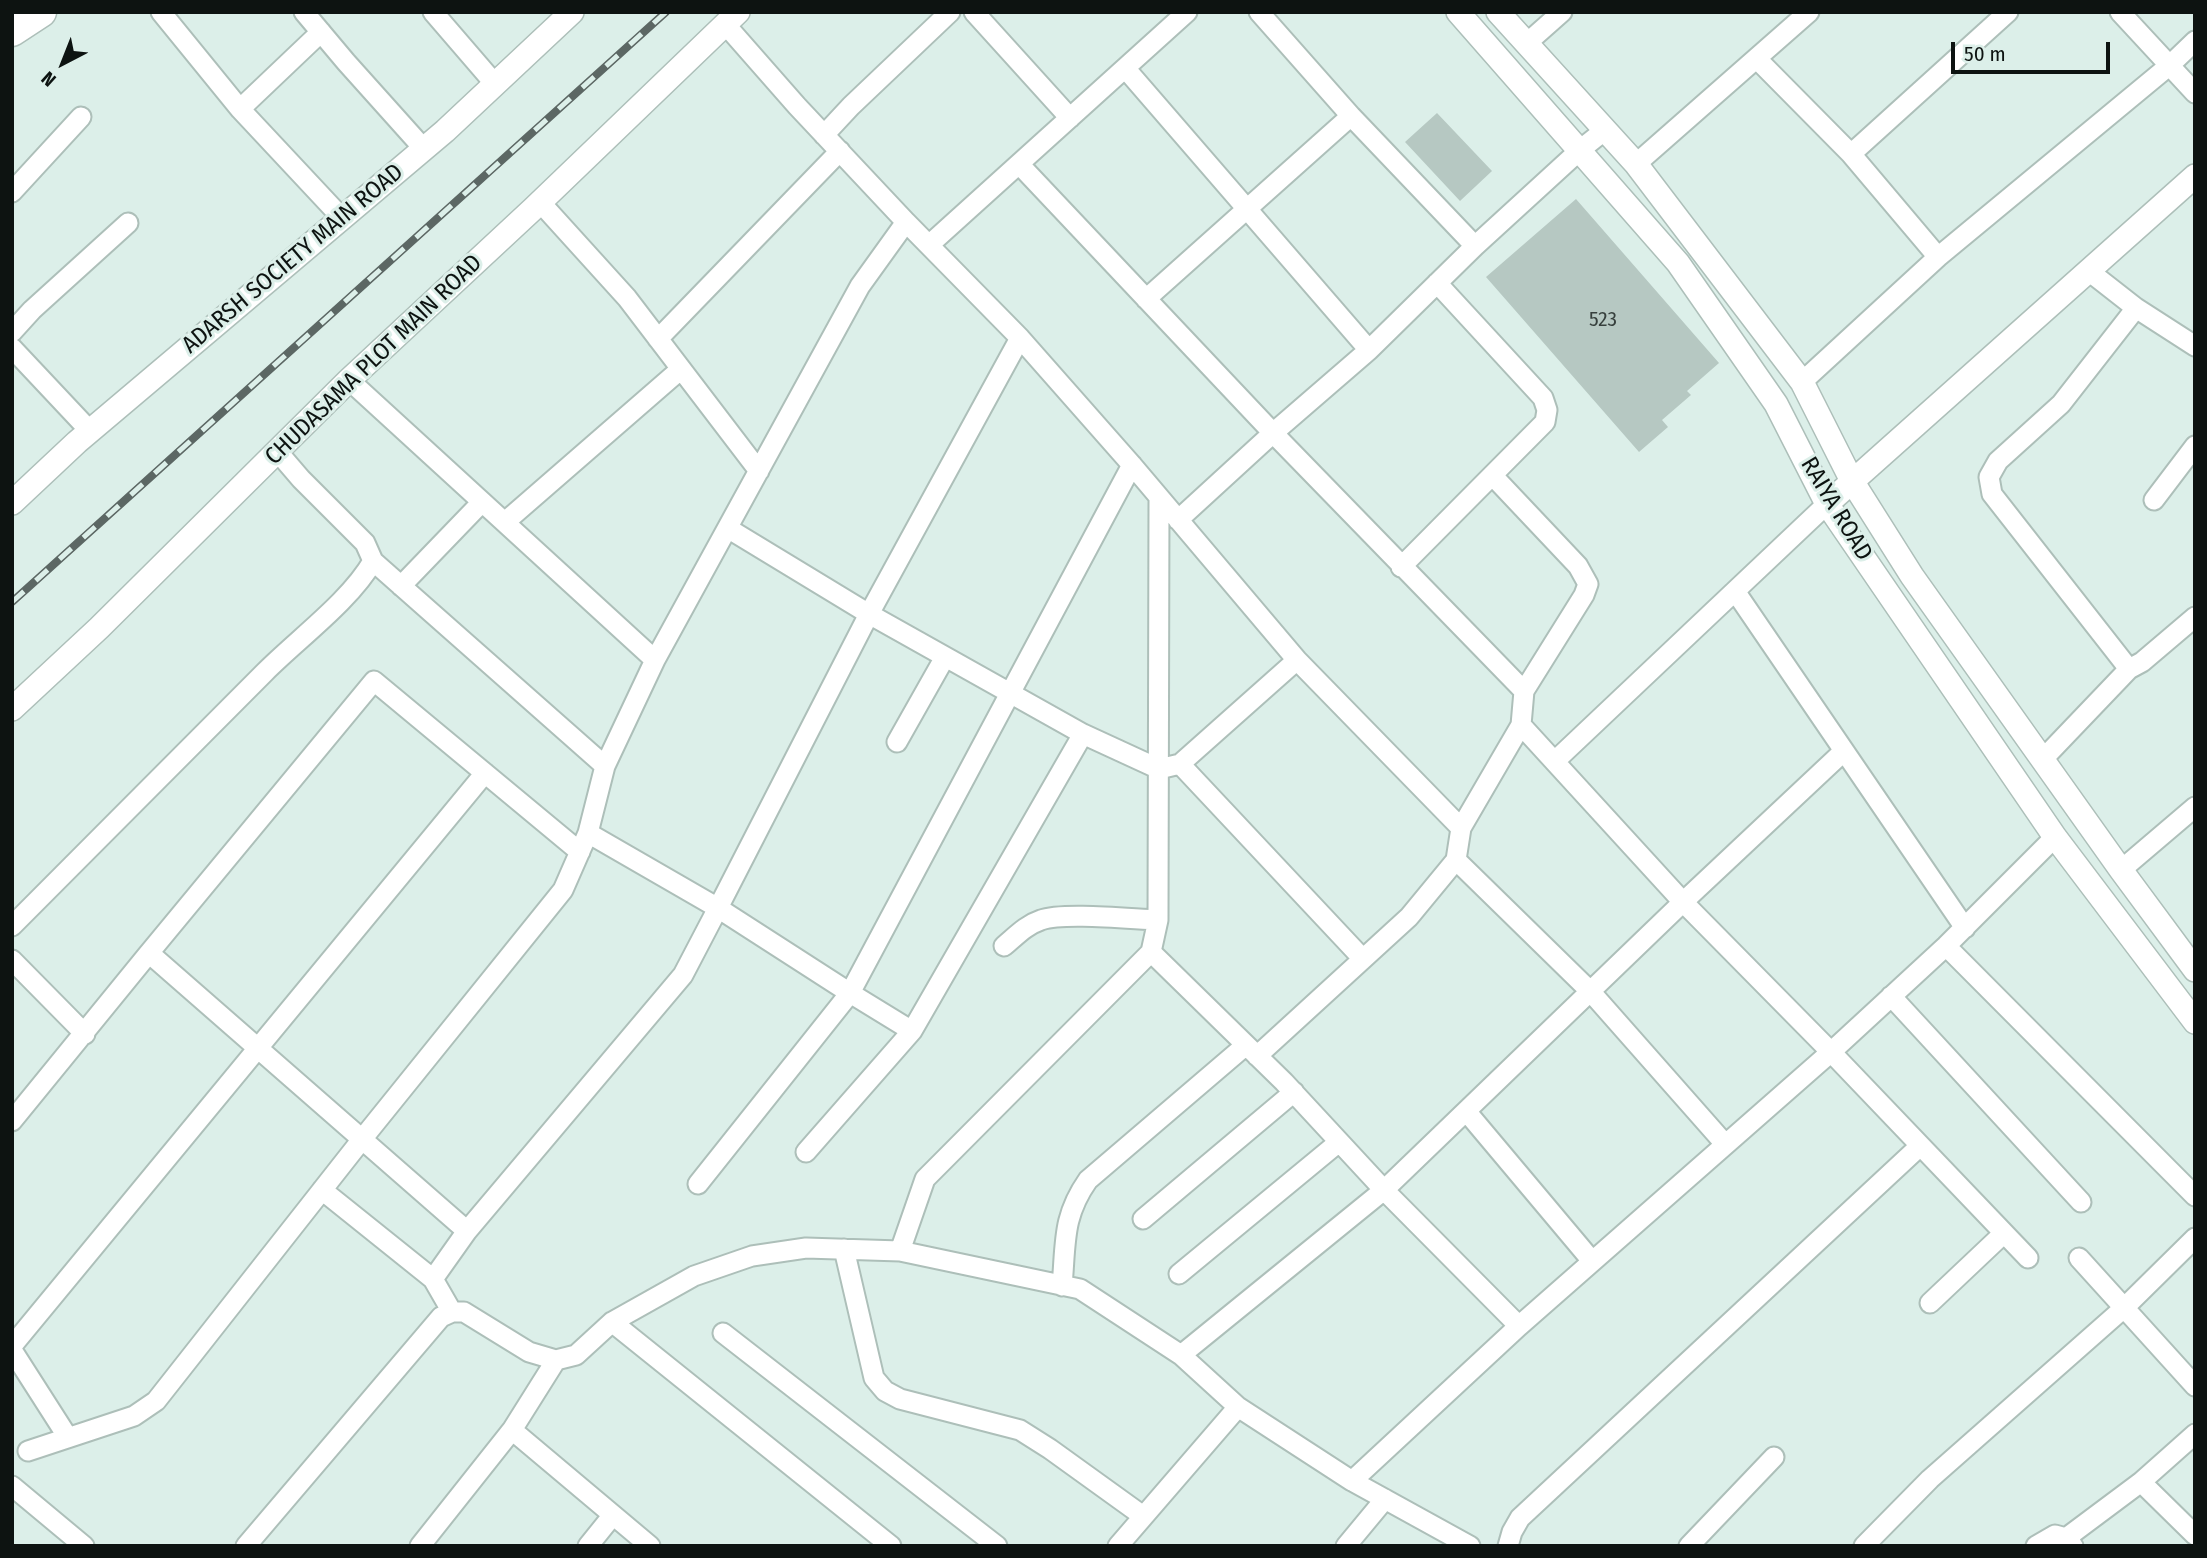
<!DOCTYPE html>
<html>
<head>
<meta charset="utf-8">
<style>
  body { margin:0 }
  #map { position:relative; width:2207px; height:1558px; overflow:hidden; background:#dcefe9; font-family:"Fira Sans Condensed",sans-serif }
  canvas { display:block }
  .frame { position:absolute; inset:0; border:14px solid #0d1311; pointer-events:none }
  .north { position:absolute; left:28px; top:28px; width:70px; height:70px; -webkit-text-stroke:5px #dcefe9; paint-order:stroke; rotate:222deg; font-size:19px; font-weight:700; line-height:28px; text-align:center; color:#0d1311 }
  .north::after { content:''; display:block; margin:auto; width:24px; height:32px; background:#0d1311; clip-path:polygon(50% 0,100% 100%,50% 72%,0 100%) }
  .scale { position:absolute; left:1951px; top:42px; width:159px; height:32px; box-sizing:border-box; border:4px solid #0d1311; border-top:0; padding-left:9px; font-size:21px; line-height:24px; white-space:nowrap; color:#0d1311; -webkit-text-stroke:5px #dcefe9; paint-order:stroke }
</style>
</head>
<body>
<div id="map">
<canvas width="2207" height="1558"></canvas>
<div class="frame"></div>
<div class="north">N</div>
<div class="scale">50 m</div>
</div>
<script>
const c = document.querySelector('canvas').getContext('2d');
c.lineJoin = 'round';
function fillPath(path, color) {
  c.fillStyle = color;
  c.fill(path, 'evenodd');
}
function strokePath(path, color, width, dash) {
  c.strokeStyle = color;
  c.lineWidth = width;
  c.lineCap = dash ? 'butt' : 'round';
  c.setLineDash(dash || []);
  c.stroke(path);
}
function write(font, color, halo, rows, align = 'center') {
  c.font = font + ' "Fira Sans Condensed",sans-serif';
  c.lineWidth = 6;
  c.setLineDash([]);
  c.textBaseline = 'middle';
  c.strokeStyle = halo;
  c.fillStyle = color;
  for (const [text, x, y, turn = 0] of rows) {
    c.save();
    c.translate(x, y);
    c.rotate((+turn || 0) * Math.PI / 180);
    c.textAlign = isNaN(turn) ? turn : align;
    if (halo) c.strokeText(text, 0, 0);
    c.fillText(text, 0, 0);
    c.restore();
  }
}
const building = new Path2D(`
  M1437 113 1492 171 1460 201 1405 142Z
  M1576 199 1719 363 1687 391 1691 395 1662 420 1668 427 1639 452 1486 277Z`);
const minor = new Path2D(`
  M161 12 240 109 342 218
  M304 12 346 62 424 149
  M433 12 495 84
  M974 12 1070 118
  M1259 12 1351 116 1475 246
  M2120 12 2195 93
  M725 24 797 106 906 222
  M1527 43 1562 12
  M1758 60 1851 154 1938 257
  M1125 68 1369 350
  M240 109 321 32
  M824 135 851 106 950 12
  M1851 154 2008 12
  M1019 164 1273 433 1524 691
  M1636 164 1809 12
  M12 192 81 117
  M540 202 627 298 759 471
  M929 245 1187 12
  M2090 272 2136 308 2195 346
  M1146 299 1351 116
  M12 332 32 310 128 223
  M658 339 840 151
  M12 348 90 431
  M349 380 655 660 605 766 373 561
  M1802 382 1938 257 2170 65 2195 41
  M2154 500 2195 446
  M1178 520 1273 433 1369 350 1475 246 1580 150 1605 130
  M505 522 681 369
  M729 529 869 614 1083 734 1159 769 1180 764 1297 660
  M1401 567 1545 422 1547 410 1543 398 1437 283
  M401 586 482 502
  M1735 591 1965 928
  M655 660 860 286 906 222 1020 338 1132 465 1297 660 1461 828
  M2129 669 1992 494 1989 477 1998 461 2061 404 2136 308
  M1521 725 1683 902 1831 1052 2028 1258
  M897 742 945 657
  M2043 759 2129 669 2142 662 2195 617
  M1555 761 1827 504
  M1180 764 1363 959
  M605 766 588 833 718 908 869 614 1020 338
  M1456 860 1461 828 1521 725 1524 691 1584 595 1588 584 1578 566 1493 476
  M2121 870 2195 807
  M12 926C97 841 181 756 265 672 299 638 350 601 373 561L365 543 301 479 277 451
  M1004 946C1016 936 1026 925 1041 920 1063 912 1131 919 1158 920
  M1946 946 2195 1196
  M1151 952 1284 1082 1384 1190 1181 1355
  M149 953 374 681 580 852
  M12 960 85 1034
  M1891 996 2081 1202
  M1257 1056 1409 917 1456 860 1590 991 1725 1144
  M1466 1111 1592 1261
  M12 1121 149 953 467 1231 433 1279 452 1312
  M806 1152 912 1031 1083 734
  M698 1184 850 993 912 1031
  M322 1190 433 1279
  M1143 1219 1294 1092
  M467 1231 683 975 718 908 850 993 1132 465
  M844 1249 874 1378 885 1391 900 1399 1020 1430 1050 1449 1143 1516
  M900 1251 925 1179 1151 952 1158 920 1159 498
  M2079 1258 2195 1386
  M1179 1274 1339 1142
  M1062 1286C1066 1243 1062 1217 1088 1180L1246 1045
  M1930 1303 2003 1234
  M612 1322 891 1546
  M1519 1326 1384 1190 1683 902 1844 751
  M723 1333 997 1546
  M12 1346 485 773
  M12 1350 67 1436
  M556 1360 512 1430 650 1546
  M28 1451 134 1416 156 1401 363 1138 563 890 588 833
  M1352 1481 1519 1326 1831 1052 1946 946 2055 837
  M2141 1482 2195 1535
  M12 1486 84 1546
  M2066 1538 2141 1482 2195 1434
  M246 1546 441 1317 452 1312H464L529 1352 556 1360 576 1355 612 1322 694 1276 752 1256 806 1248 900 1251 1080 1289 1181 1355 1238 1407 1352 1481 1470 1546
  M420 1546 512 1430
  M588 1546 613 1515
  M1118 1546 1238 1407
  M1346 1546 1385 1499
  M1508 1546 1512 1532 1520 1518 1920 1146
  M1689 1546 1774 1457
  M1864 1546 1930 1479 2125 1307 2195 1238
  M2036 1546 2055 1535 2066 1538 2073 1546`);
const tertiary = new Path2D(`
  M1458 12 1678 263 1776 404 1827 504 2055 837 2195 1022
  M1498 12 1636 164 1802 382 1852 481 1912 576 2121 870 2195 970
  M12 503 77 442 445 131 572 12
  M1827 504 2195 176
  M12 709 99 628 349 380 533 209 738 12`);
const primary = new Path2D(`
  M12 31 41 12`);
const rail = new Path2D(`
  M12 602 666 12`);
const numberNames = [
  ["523",1603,320]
];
const streetNames = [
  ["ADARSH SOCIETY MAIN ROAD",293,259,-40],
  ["CHUDASAMA PLOT MAIN ROAD",374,360,-44],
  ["RAIYA ROAD",1836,509,59]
];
fillPath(building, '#b6c8c2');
strokePath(minor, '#adbfb9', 23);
strokePath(tertiary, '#adbfb9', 26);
strokePath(primary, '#adbfb9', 33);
strokePath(minor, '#fff', 19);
strokePath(tertiary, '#fff', 23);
strokePath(primary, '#fff', 30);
strokePath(rail, '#5c6764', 8);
strokePath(rail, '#dcefe9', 5, [16]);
write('21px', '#37403d', null, numberNames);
write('24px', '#0d1311', '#dcefe9', streetNames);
</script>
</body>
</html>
